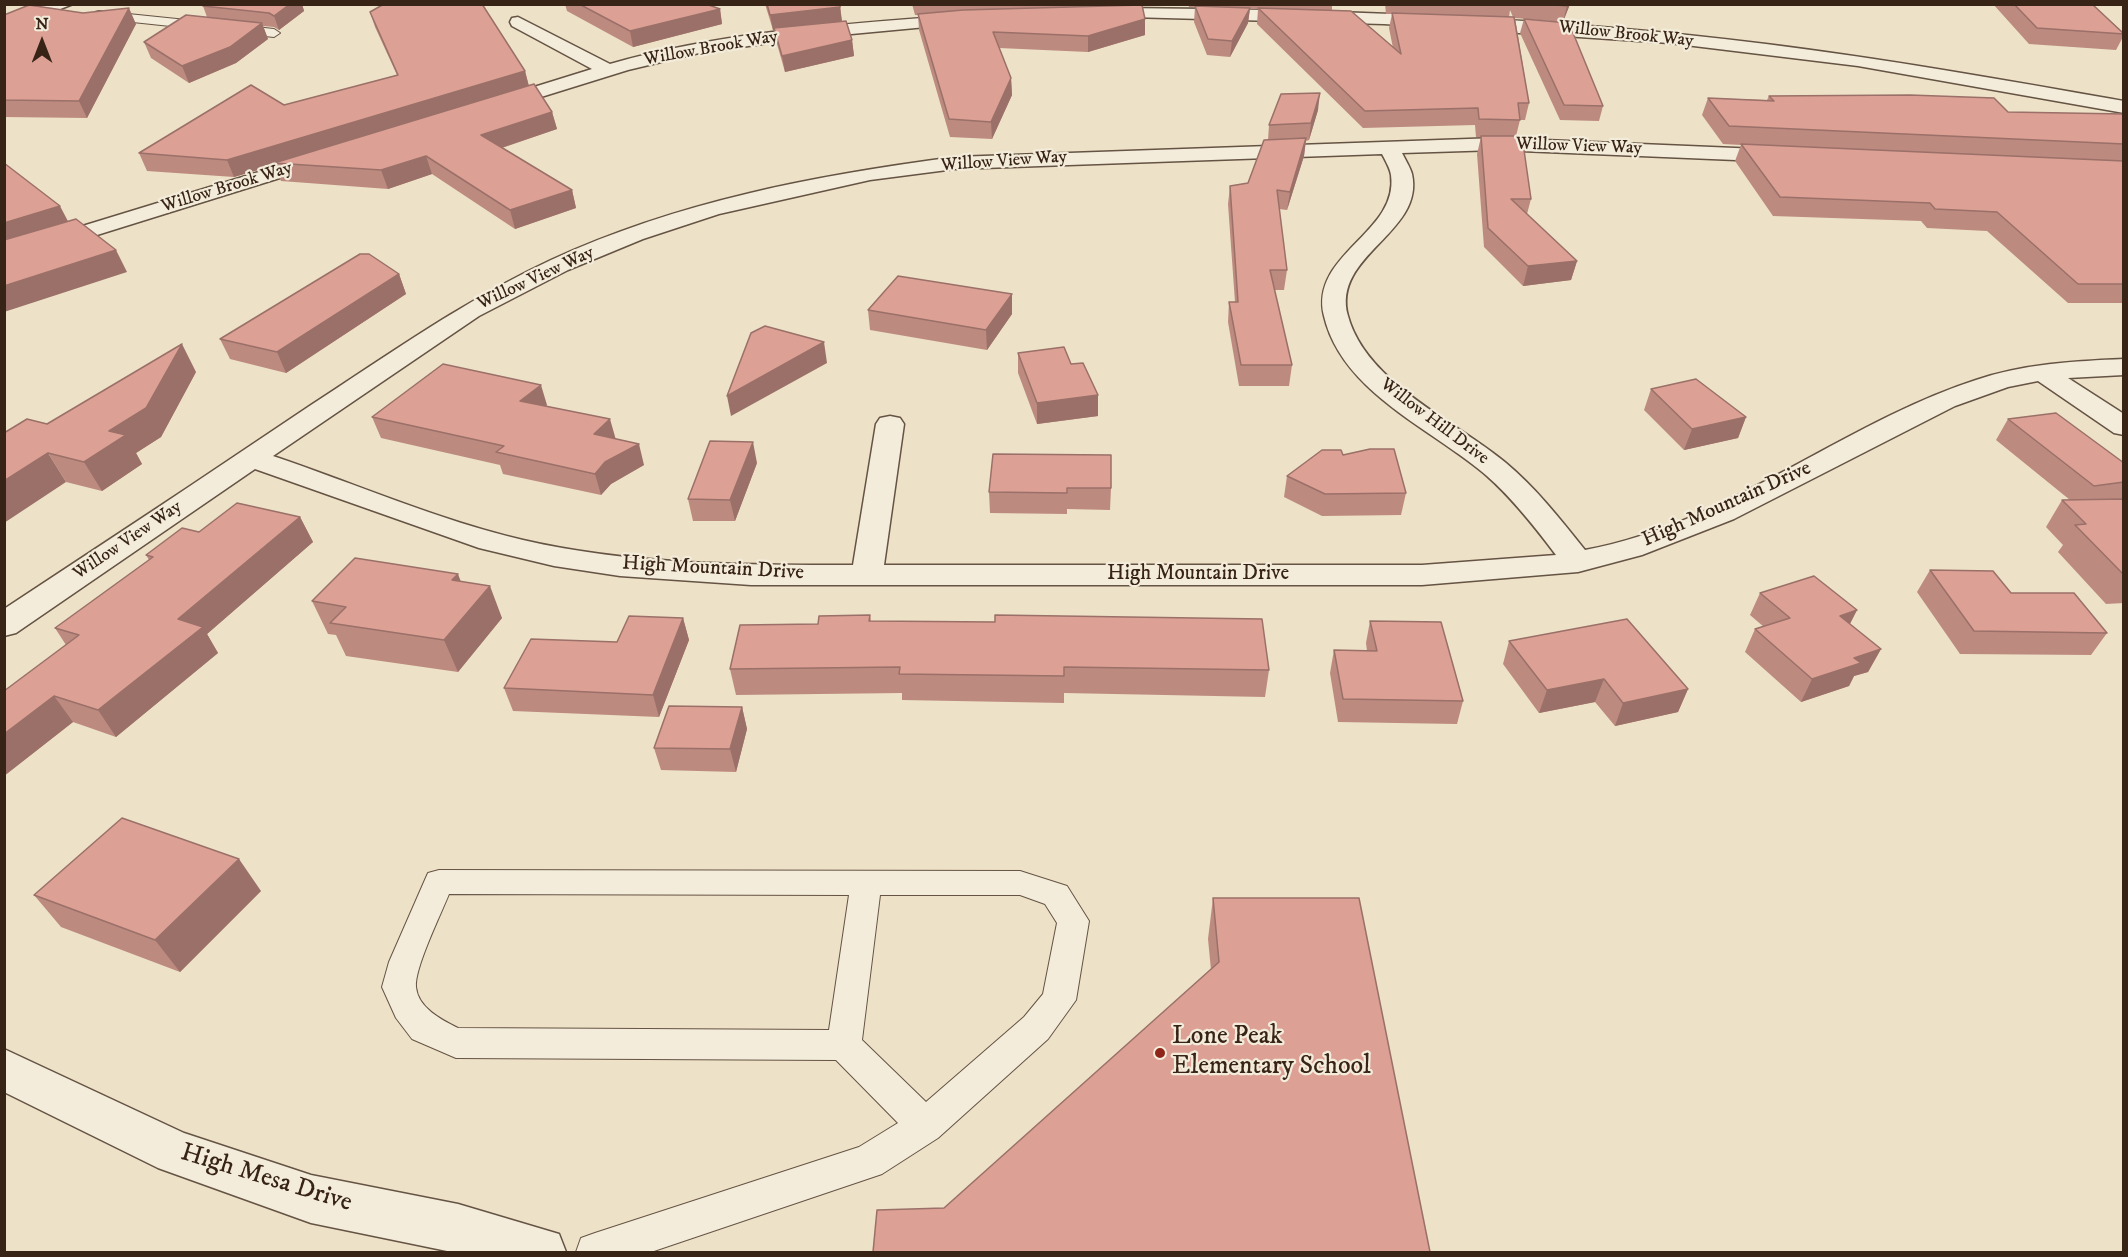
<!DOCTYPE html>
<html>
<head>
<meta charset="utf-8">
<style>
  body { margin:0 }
  #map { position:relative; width:2128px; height:1257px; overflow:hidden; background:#ede1c7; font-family:"IM FELL DW Pica",serif }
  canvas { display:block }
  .frame { position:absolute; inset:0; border:6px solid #382417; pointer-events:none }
  .north { position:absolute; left:12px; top:12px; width:60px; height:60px; -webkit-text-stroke:4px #f3ecdb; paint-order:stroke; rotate:0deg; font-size:16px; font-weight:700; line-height:24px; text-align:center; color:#382417 }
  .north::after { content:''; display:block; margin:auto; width:21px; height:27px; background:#382417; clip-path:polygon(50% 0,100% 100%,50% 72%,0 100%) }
</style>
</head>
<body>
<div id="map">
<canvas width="2128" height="1257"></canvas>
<div class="frame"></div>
<div class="north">N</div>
</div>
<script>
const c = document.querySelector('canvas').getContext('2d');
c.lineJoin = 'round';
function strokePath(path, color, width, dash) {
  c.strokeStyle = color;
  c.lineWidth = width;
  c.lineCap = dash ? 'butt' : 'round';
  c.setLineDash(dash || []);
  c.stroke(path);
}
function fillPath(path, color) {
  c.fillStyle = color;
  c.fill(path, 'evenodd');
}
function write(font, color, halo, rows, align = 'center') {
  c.font = font + ' "IM FELL DW Pica",serif';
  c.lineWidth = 4.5;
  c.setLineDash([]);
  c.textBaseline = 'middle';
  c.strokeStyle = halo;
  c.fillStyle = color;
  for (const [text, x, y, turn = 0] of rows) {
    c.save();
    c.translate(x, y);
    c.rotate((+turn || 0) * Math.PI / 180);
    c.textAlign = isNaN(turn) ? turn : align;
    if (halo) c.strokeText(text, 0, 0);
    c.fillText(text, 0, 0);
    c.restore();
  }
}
const service = new Path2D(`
  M99 11 274 29 280 33 274 37 95 18V12Z
  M439 870 1020 871 1067 886 1089 921 1076 1000 1048 1039 938 1138 882 1174 651 1252H576L581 1238 595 1233 859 1147 898 1123 836 1060 456 1058 412 1039 396 1018 382 987 389 962 424 882 428 873ZM449 894 849 895 829 1030 458 1028C442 1020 418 1008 416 987 414 969 441 914 449 894ZM880 895H1020L1045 904 1057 923 1043 994 1024 1017 926 1102 862 1040Z`);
const minor = new Path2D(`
  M48 4H73L4 31V20Z
  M1099 8C1322 9 1545 16 1766 44 1886 59 2004 80 2124 101V113L1858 66 1669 43 1384 24 1093 16 1091 13 1093 10Z
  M963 15 971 20 969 23 798 39 699 53 628 70 496 111 487 105 489 101 592 69 512 26 510 22 512 18 518 17 610 64C725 31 844 24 963 15Z
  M1497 138 1783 150 1790 152 1793 156 1790 160 1783 162 1497 150 1402 153C1405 159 1410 167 1412 174 1425 233 1331 255 1348 316 1366 383 1456 421 1506 463 1536 488 1561 520 1585 550 1727 524 1841 424 1976 380 2023 364 2074 361 2124 359V375L2068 378 2124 414V435L2114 433 2038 381 2008 387 1955 406 1734 519 1642 555 1578 572 1422 585H751L620 576 554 566 479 548 255 469 16 633 4 636V609C106 542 207 475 308 407 388 355 465 300 551 260 679 201 817 175 955 157ZM1382 154C1385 160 1390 168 1391 175 1399 233 1309 254 1324 316 1342 393 1433 429 1487 476 1513 499 1535 527 1556 555L1422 565H884L904 424 900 418 890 416 880 418 876 424 853 565C743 565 631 565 523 540 438 520 356 484 273 456L479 316 568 270 643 239 719 214 870 180 955 169Z
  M321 153 328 155 331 159 328 163 4 264V250Z
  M4 1049 184 1133 311 1175 458 1204 559 1234 566 1252H452L311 1223 158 1168 4 1092Z`);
const wall = new Path2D(`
  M205 4H302L304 11 279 30 274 27 263 26 268 39 236 63 189 83 151 58 144 42 207 17 203 6Z
  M565 4H706L720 9 722 24 633 47 567 11Z
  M765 4H840L842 22 852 40 854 56 785 72 777 44 775 30H773Z
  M912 4H1138L1145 35 1088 52 999 48 1011 78 1012 95 992 139 950 137 919 30 918 15H915Z
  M1188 4H1332V11L1393 48 1389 28 1392 14H1386L1385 4H1570L1563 22 1515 18 1529 103 1525 120H1520L1516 136 1531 199 1527 214 1577 261 1571 280 1523 286 1484 247 1477 154 1481 137H1476L1475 125 1363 128 1257 24 1258 9H1250L1248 23 1230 57 1207 55 1194 22 1195 7H1189ZM1510 10 1513 17H1509Z
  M1993 4H2092L2124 33V35L2116 50 2029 44Z
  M4 10 6 14 136 24 87 118 4 117Z
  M370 12 525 71 529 86 552 112 557 129 502 148 572 190 576 208 515 229 432 174 388 189 281 181 275 165 234 177 147 171 139 153 284 105 397 75 375 27Z
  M1524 19 1603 106 1599 121 1560 120 1520 33Z
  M1769 96 2008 112 2124 114V303H2068L1987 231 1927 228 1921 221 1773 216 1735 161 1741 145 1723 144 1702 115 1708 98 1767 100Z
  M1318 110 1309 140 1306 141 1304 156 1287 210 1279 209 1287 270 1284 290H1274L1292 365 1289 386H1239L1228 322 1229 302H1235L1228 204 1230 186 1248 183 1268 140 1269 125Z
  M399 274 406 294 286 373 230 359 220 339Z
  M868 310 1012 314 987 350 870 330Z
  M1018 353 1071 364 1098 395V416L1037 424 1018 373Z
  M196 372 161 437 136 453 142 464 102 491 66 482 27 419 47 424Z
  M1651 389 1746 417 1738 438 1684 450 1644 410Z
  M547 405 546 406 615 439 644 465 611 484 601 495 503 474 500 465 381 438 372 417Z
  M2008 419 2124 463V603L2106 604 2058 552 2063 545 2046 527 2062 500H2070L1996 440Z
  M993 454 1111 488 1110 510 1067 509V514L990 513 989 492Z
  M1343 455 1406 493 1401 515 1322 516 1284 497 1287 476Z
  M757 463 735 521H693L688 499Z
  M300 517 313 542 207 634 218 653 116 737 73 722 4 776V691L66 645 55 628 149 560 146 555 199 532Z
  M1930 570 2011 593 2107 633 2091 655 1960 654 1917 592Z
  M461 582 502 618 458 672 346 656 336 635 328 634 312 601Z
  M1760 593 1857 610 1850 624 1881 649 1868 672 1854 676 1849 686 1801 702 1745 652 1755 629 1764 627 1750 615Z
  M870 615 871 621 1269 670 1265 697 1064 693V703L902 700V693L736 695 730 669 818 624Z
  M683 618 689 640 659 717 513 711 504 688 617 642Z
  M1370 621 1463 701 1457 724 1338 722 1330 673 1334 650 1367 651 1366 643Z
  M1509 641 1688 689 1678 712 1615 726 1595 702 1539 713 1503 664Z
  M742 707 747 729 736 772 661 770 654 748Z
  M261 891 180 972 61 927 34 895Z
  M1213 898 1430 1252 944 1208 1211 970 1208 939Z`);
const shadedWall = new Path2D(`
  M290 4H302L304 11 279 30 274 16Z
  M1568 4H1570L1563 22 1567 6Z
  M840 7 842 22 773 30 770 15Z
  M129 8 136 24 87 118 79 101Z
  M1250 8 1248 23 1230 57 1232 41Z
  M720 9 722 24 633 47 630 31Z
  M1145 19V35L1088 52V36Z
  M262 23 268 39 236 63 189 83 182 66Z
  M852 40 854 56 785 72 782 56Z
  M525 71 529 87 274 163 275 165 234 177 227 160Z
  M1011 78 1012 95 992 139 991 122Z
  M1320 93 1318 110 1309 140 1311 123Z
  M552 112 557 129 486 153 481 135Z
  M1306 138 1304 156 1287 210 1290 192Z
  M426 156 432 174 388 189 381 170Z
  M572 190 576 208 515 229 510 210Z
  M60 206 71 227 4 248V223Z
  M116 250 127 272 4 312V286Z
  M1577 261 1571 280 1523 286 1528 266Z
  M399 274 406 294 286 373 277 352Z
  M1012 294V314L987 350 986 330Z
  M824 342 827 363 731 416 727 396Z
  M182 344 196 372 161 437 136 453 142 464 102 491 84 462 109 431Z
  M541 385 547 405 527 422 520 401Z
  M1098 395V416L1037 424V403Z
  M1746 417 1738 438 1684 450 1692 429Z
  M610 419 616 440 594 434Z
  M753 442 757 463 735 521 730 500Z
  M639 444 644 465 611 484 601 495 595 474 605 462Z
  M48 453 66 482 4 523V481Z
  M300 517 313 542 207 634 218 653 116 737 98 710 178 619Z
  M458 574 470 606 452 580Z
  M490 586 502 618 458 672 444 640Z
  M1857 610 1845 633 1840 616Z
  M683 618 689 640 659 717 653 695Z
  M1881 649 1868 672 1854 676 1849 686 1801 702 1812 679 1854 658Z
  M1604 679 1595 702 1539 713 1547 690Z
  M1688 689 1678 712 1615 726 1623 703Z
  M54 696 73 722 4 776V734Z
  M742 707 747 729 736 772 730 749Z
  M239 859 261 891 180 972 155 940Z`);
const building = new Path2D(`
  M205 4H290L274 16 269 13 203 6Z
  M384 4H482L525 71 227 160 139 153 251 85 284 105 398 75 370 12Z
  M579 4H706L720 9 630 31Z
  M767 4H840V7L770 15Z
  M1543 4H1568L1567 6Z
  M2014 4H2092L2124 34 2037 28Z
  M29 5 83 13 129 8 79 101 4 100V15Z
  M1142 5 1145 19 1088 36 993 32 1011 78 991 122 949 119 918 14 963 10Z
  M1195 6 1250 8 1232 41 1208 39Z
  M1258 8 1351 11 1401 54 1392 13 1514 17 1529 103H1518L1520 120 1479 119 1478 108 1365 111Z
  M186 15 262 23 230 47 182 66 144 42Z
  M1524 19 1569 23 1603 106 1564 105Z
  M846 21 852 40 782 56 774 28Z
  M534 84 552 112 481 135 572 190 510 210 426 156 381 170 274 163Z
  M1320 93 1311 123 1269 125 1281 94Z
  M1910 95 1994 98 2008 112 2124 114V144L1729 126 1708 98 1774 101 1769 96Z
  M1481 136H1522L1531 199H1511L1577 261 1528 266 1488 228Z
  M1306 138 1290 192 1277 190 1287 270H1270L1292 365H1241L1229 302H1238L1230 186 1248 183 1264 140Z
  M1741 144 2124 161V284H2078L1997 212 1935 209 1930 203 1780 197Z
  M4 163 60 206 4 223Z
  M76 219 116 250 4 286V240Z
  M360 254H369L399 274 277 352 220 339Z
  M898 276 1012 294 986 330 868 310Z
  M765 326 824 342 727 396 751 333Z
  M182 344 146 408 109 431 126 435 84 462 48 453 4 481V433L27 419 47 424Z
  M1064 347 1071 364 1083 363 1098 395 1037 403 1018 353Z
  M443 364 541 385 520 401 610 419 594 434 639 444 605 462 595 474 496 452 504 446 372 417Z
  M1696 379 1746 417 1692 429 1651 389Z
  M2056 413 2124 463V482L2094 486 2008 419Z
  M710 441 753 442 730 500 688 499Z
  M1370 449H1394L1406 493 1325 494 1287 476 1322 450H1341L1343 455Z
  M993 454 1111 455V488H1067V493L989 492Z
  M2124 499V575L2075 525 2086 524 2062 500Z
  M237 503 300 517 178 619 203 627 98 710 54 696 4 734V691L79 635 55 628 153 557 146 555 182 528 199 532Z
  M355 558 458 574 452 580 490 586 444 640 330 623 346 607 312 601Z
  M1930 570 1993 571 2011 593H2074L2107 633 1974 631Z
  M1814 576 1857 610 1840 616 1881 649 1854 658 1861 663 1812 679 1755 629 1790 618 1760 593Z
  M870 615 869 621 995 622V615L1262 619 1269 670 1064 667V676L899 674 900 667 730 669 740 625 818 624 819 616Z
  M629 616 683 618 653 695 504 688 531 639 617 642Z
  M1627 619 1688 689 1623 703 1604 679 1547 690 1509 641Z
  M1370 621 1441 622 1463 701 1343 699 1334 650 1377 651Z
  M669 706 742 707 730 749 654 748Z
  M122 818 239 859 155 940 34 895Z
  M1213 898H1359L1430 1252H873L877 1210 944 1208 1219 962Z`);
const markers = [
  [1160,1053,6,"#8f2418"]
];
const farStreetnames = [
  ["Willow Brook Way",1626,35,6],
  ["Willow Brook Way",711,49,-10],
  ["Willow View Way",1579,147,2],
  ["Willow View Way",1004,162,-4],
  ["Willow Brook Way",227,188,-17],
  ["Willow View Way",536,279,-25],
  ["Willow Hill Drive",1434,422,37],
  ["Willow View Way",128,541,-34]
];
const streetNames = [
  ["High Mountain Drive",1727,505,-24],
  ["High Mountain Drive",713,569,3],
  ["High Mountain Drive",1198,575]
];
const nearPoinames = [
  ["Lone Peak",1172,1038],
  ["Elementary School",1172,1068]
];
const nearStreetnames = [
  ["High Mesa Drive",266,1179,17]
];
strokePath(service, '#655343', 2);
strokePath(minor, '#655343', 3);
fillPath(service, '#f3ecdb');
fillPath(minor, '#f3ecdb');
fillPath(wall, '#bd8a80');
fillPath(shadedWall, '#9a7068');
fillPath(building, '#dca095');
strokePath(building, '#9a7068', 1.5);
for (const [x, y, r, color] of markers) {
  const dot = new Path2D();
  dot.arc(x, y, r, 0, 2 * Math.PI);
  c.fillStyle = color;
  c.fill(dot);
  strokePath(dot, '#f3ecdb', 2);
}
write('18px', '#382417', '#f3ecdb', farStreetnames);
write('21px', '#382417', '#f3ecdb', streetNames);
write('26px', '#382417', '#f3ecdb', nearPoinames, 'left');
write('26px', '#382417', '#f3ecdb', nearStreetnames);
</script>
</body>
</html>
